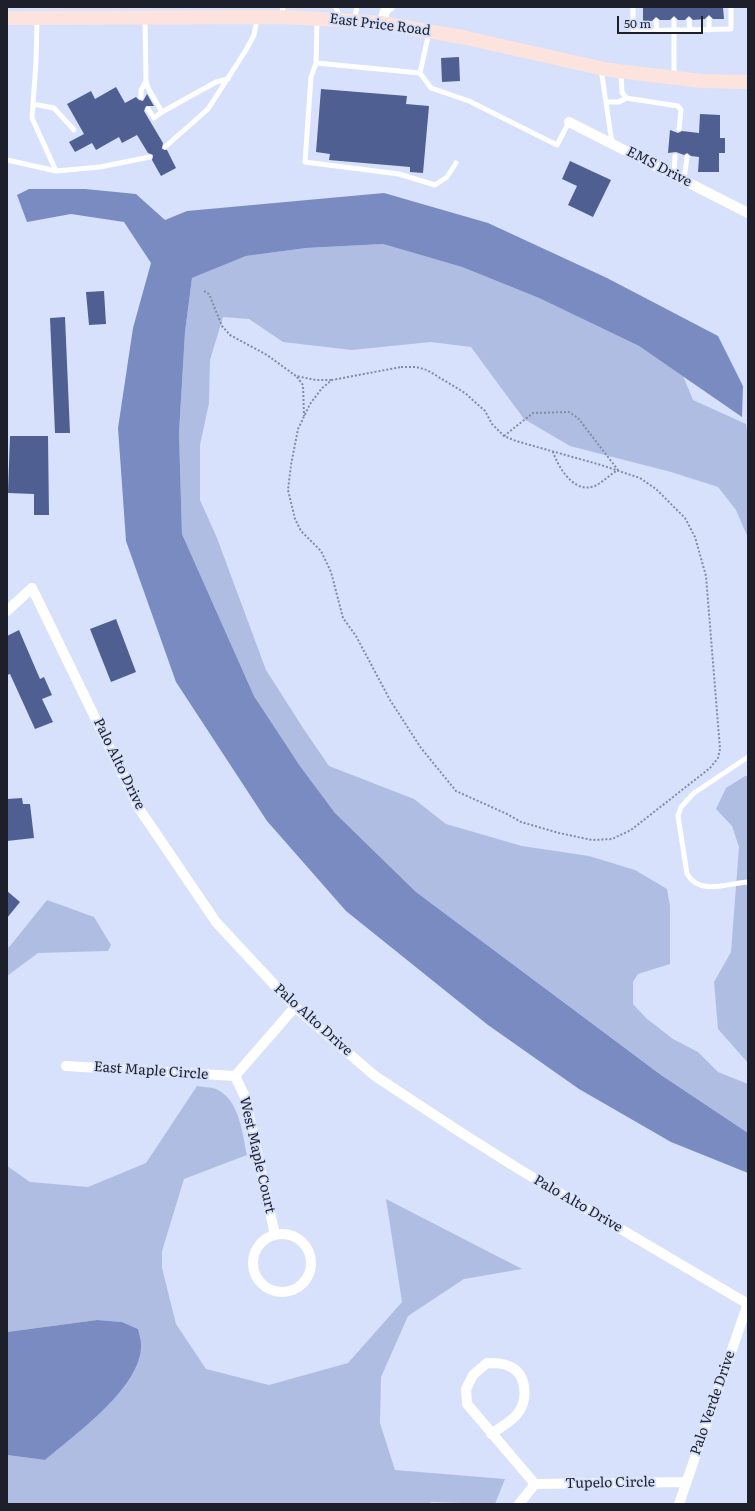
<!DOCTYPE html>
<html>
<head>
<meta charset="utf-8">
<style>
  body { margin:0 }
  #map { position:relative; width:755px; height:1511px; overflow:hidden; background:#d7e1fc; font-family:Literata,serif }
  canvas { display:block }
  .frame { position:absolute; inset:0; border:8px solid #1d202a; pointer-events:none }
  .scale { position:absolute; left:617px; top:16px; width:86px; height:18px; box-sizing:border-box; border:2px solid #1d202a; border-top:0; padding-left:5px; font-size:12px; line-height:14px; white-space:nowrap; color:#1d202a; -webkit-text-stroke:3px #d7e1fc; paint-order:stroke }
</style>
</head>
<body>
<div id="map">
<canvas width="755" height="1511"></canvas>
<div class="frame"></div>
<div class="scale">50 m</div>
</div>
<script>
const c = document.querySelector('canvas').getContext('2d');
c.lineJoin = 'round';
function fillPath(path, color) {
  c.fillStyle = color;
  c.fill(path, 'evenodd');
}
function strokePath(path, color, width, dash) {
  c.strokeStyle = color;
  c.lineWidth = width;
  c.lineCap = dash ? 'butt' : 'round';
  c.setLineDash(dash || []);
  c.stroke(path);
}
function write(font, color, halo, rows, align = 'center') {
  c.font = font + ' Literata,serif';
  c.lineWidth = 4;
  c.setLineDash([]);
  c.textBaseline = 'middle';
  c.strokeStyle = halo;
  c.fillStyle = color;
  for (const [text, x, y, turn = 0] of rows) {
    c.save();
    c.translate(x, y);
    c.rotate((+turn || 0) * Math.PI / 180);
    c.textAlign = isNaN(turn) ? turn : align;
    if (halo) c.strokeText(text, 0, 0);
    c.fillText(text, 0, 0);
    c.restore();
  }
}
const green = new Path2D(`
  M383 244 462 267 539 298 639 346 683 376 693 400 746 424 748 437V538L736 510 718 487 671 472 570 446 524 419 471 347 431 342 352 350 283 342 249 319 223 317 210 360 209 403 200 445V500L217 538 266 670 303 728 329 766 414 799 446 824 522 846 589 856 635 870 667 889 670 906V964L638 974 633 982V1004L646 1018 673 1039 698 1052 718 1072 748 1084V1133L661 1075 416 892 335 813 300 766 254 696 182 534 179 433 185 332 192 278 246 256 306 248Z
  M745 776H748V1063L718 1029 714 982 731 952 739 847 732 826 716 809 726 788Z
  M47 900 94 917 111 945 108 951 38 953 7 976V948L10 946Z
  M197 1086C202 1087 210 1087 216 1089 240 1100 242 1133 247 1155L184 1179 162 1251V1268L176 1324 206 1369 269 1385 348 1363 402 1302 386 1199 522 1269 464 1279 408 1316 381 1377 380 1423 395 1470 505 1479 495 1504 431 1502 430 1504H7V1455L45 1460 138 1329 122 1322 97 1320 7 1332V1166L30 1182 88 1187 146 1163Z`);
const water = new Path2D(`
  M29 189H85L136 194 165 220 187 211 384 193 488 223 607 278 718 336 743 386 742 417 639 346 539 298 462 267 383 244 306 248 246 256 192 278 185 332 179 433 182 534 254 696 300 766 335 813 416 892 661 1075 748 1133V1173L671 1142 579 1089 488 1025 346 911 267 821 176 682 126 541 118 428 133 328 151 263 124 222 71 214 27 222 17 195Z
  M97 1320 122 1322 138 1329C139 1334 141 1340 141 1345 142 1387 74 1435 45 1460L7 1455V1332Z`);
const building = new Path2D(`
  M643 7H723L724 19H713L709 15 705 19 693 20 689 16 685 20H678L674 16 670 20H660L656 17 652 21H643Z
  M459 57 460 81 442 82 441 58Z
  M116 87 125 103 136 97 139 100 143 101 147 94 154 106H146L144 111 163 143 162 149 167 150 176 168 161 176 152 160 153 155 148 153 137 135 122 143 119 137 96 150 92 143 75 152 69 142 84 134 67 104 91 91 95 99Z
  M321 89 407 96 406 104 429 106 423 173 410 172V167L329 160 330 154 316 152Z
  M700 114 720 115V138H725V153H719V172H698L699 157 691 156 687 153 684 155 676 152 668 153 670 130 678 133 682 131 699 133Z
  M570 161 611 180 593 217 568 205 577 186 562 179Z
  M104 291 106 324 89 325 86 292Z
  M65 317 70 433H55L50 318Z
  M10 436H48L49 515H34V494L8 493Z
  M116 619 136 672 111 682 90 629Z
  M19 630 40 679 44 677 52 695 42 699 53 722 35 729 10 674 7 675V636Z
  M22 798 23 804H30L34 838 7 841V799Z
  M7 891 20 902 7 918Z`);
const path = new Path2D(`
  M204 291 209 294 222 326 230 335 267 355 296 376 316 380H332
  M401 367H416L427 370 465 393 485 411 492 424 504 436 516 441 601 465 640 478 656 489 685 518 695 537 706 576 720 749 718 758 710 768 631 830 612 839 592 840 559 833 521 822 507 814 456 791 421 748 390 700 356 636 343 618 331 572 321 551 301 531 295 519 288 490 291 465 298 429 310 404 322 388 332 380Z
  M297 377 303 385 304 416
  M504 436 533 413 569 412 578 418 618 470C611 474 606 479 600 483 577 499 559 469 553 452`);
const service = new Path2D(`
  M282 7 285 16
  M336 7 340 20
  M633 7V31L731 29V7
  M37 19 36 62 32 118 56 171
  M145 19 146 81 148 88 162 112 216 82 228 79
  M709 19V30
  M317 20 316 63 420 73 429 32
  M354 20 357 7
  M674 20V77
  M689 20 690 30
  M656 21 657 31
  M316 63 311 77 305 162 399 174 435 185 447 177 456 163
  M601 69 612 143
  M420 73 431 88 469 101 557 145 569 122
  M621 73 622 92 626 98 678 106 681 110 679 129
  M141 97V90L146 81
  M606 102H619L626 98
  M33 104 54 108 74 130
  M148 109 154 118 162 112
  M165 147 208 109 246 50 254 35 257 19
  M7 160 56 171 100 167 150 157
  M674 175 675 156
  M684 180 687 157
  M748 757 694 793 681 807 678 816 687 874C700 896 729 883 748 882`);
const minor = new Path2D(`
  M381 23 386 9 390 7
  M569 122 748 213
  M7 611 32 588 140 810 216 922 295 1007 375 1076 457 1130 517 1168 748 1304
  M66 1066 235 1076
  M235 1076 245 1097 275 1235
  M235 1076 295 1007
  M253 1263a29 29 0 1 1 58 0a29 29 0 1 1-58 0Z
  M491 1434C500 1427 512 1422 518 1413 528 1400 527 1375 511 1367 503 1363 496 1363 487 1363L473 1375 466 1389 467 1404 535 1484
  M535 1484 686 1482
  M519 1504 535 1484
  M679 1504 748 1303`);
const secondary = new Path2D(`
  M7 18 285 17 340 20 381 23 462 37 609 70 702 81 748 82`);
const streetNames = [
  ["East Price Road",380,25,7],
  ["EMS Drive",659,167,27],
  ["Palo Alto Drive",119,764,64],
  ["Palo Alto Drive",313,1020,42],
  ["East Maple Circle",151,1071,4],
  ["West Maple Court",257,1155,77],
  ["Palo Alto Drive",578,1204,30],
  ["Palo Verde Drive",713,1403,-71],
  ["Tupelo Circle",610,1483,-1]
];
fillPath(green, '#b0bde3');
fillPath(water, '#798bc1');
fillPath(building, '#4f5f92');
strokePath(path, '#848b9f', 2, [2, 2]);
strokePath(service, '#fff', 5);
strokePath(minor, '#fff', 10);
strokePath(secondary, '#fce3dd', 14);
write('14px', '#1d202a', '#d7e1fc', streetNames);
</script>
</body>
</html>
